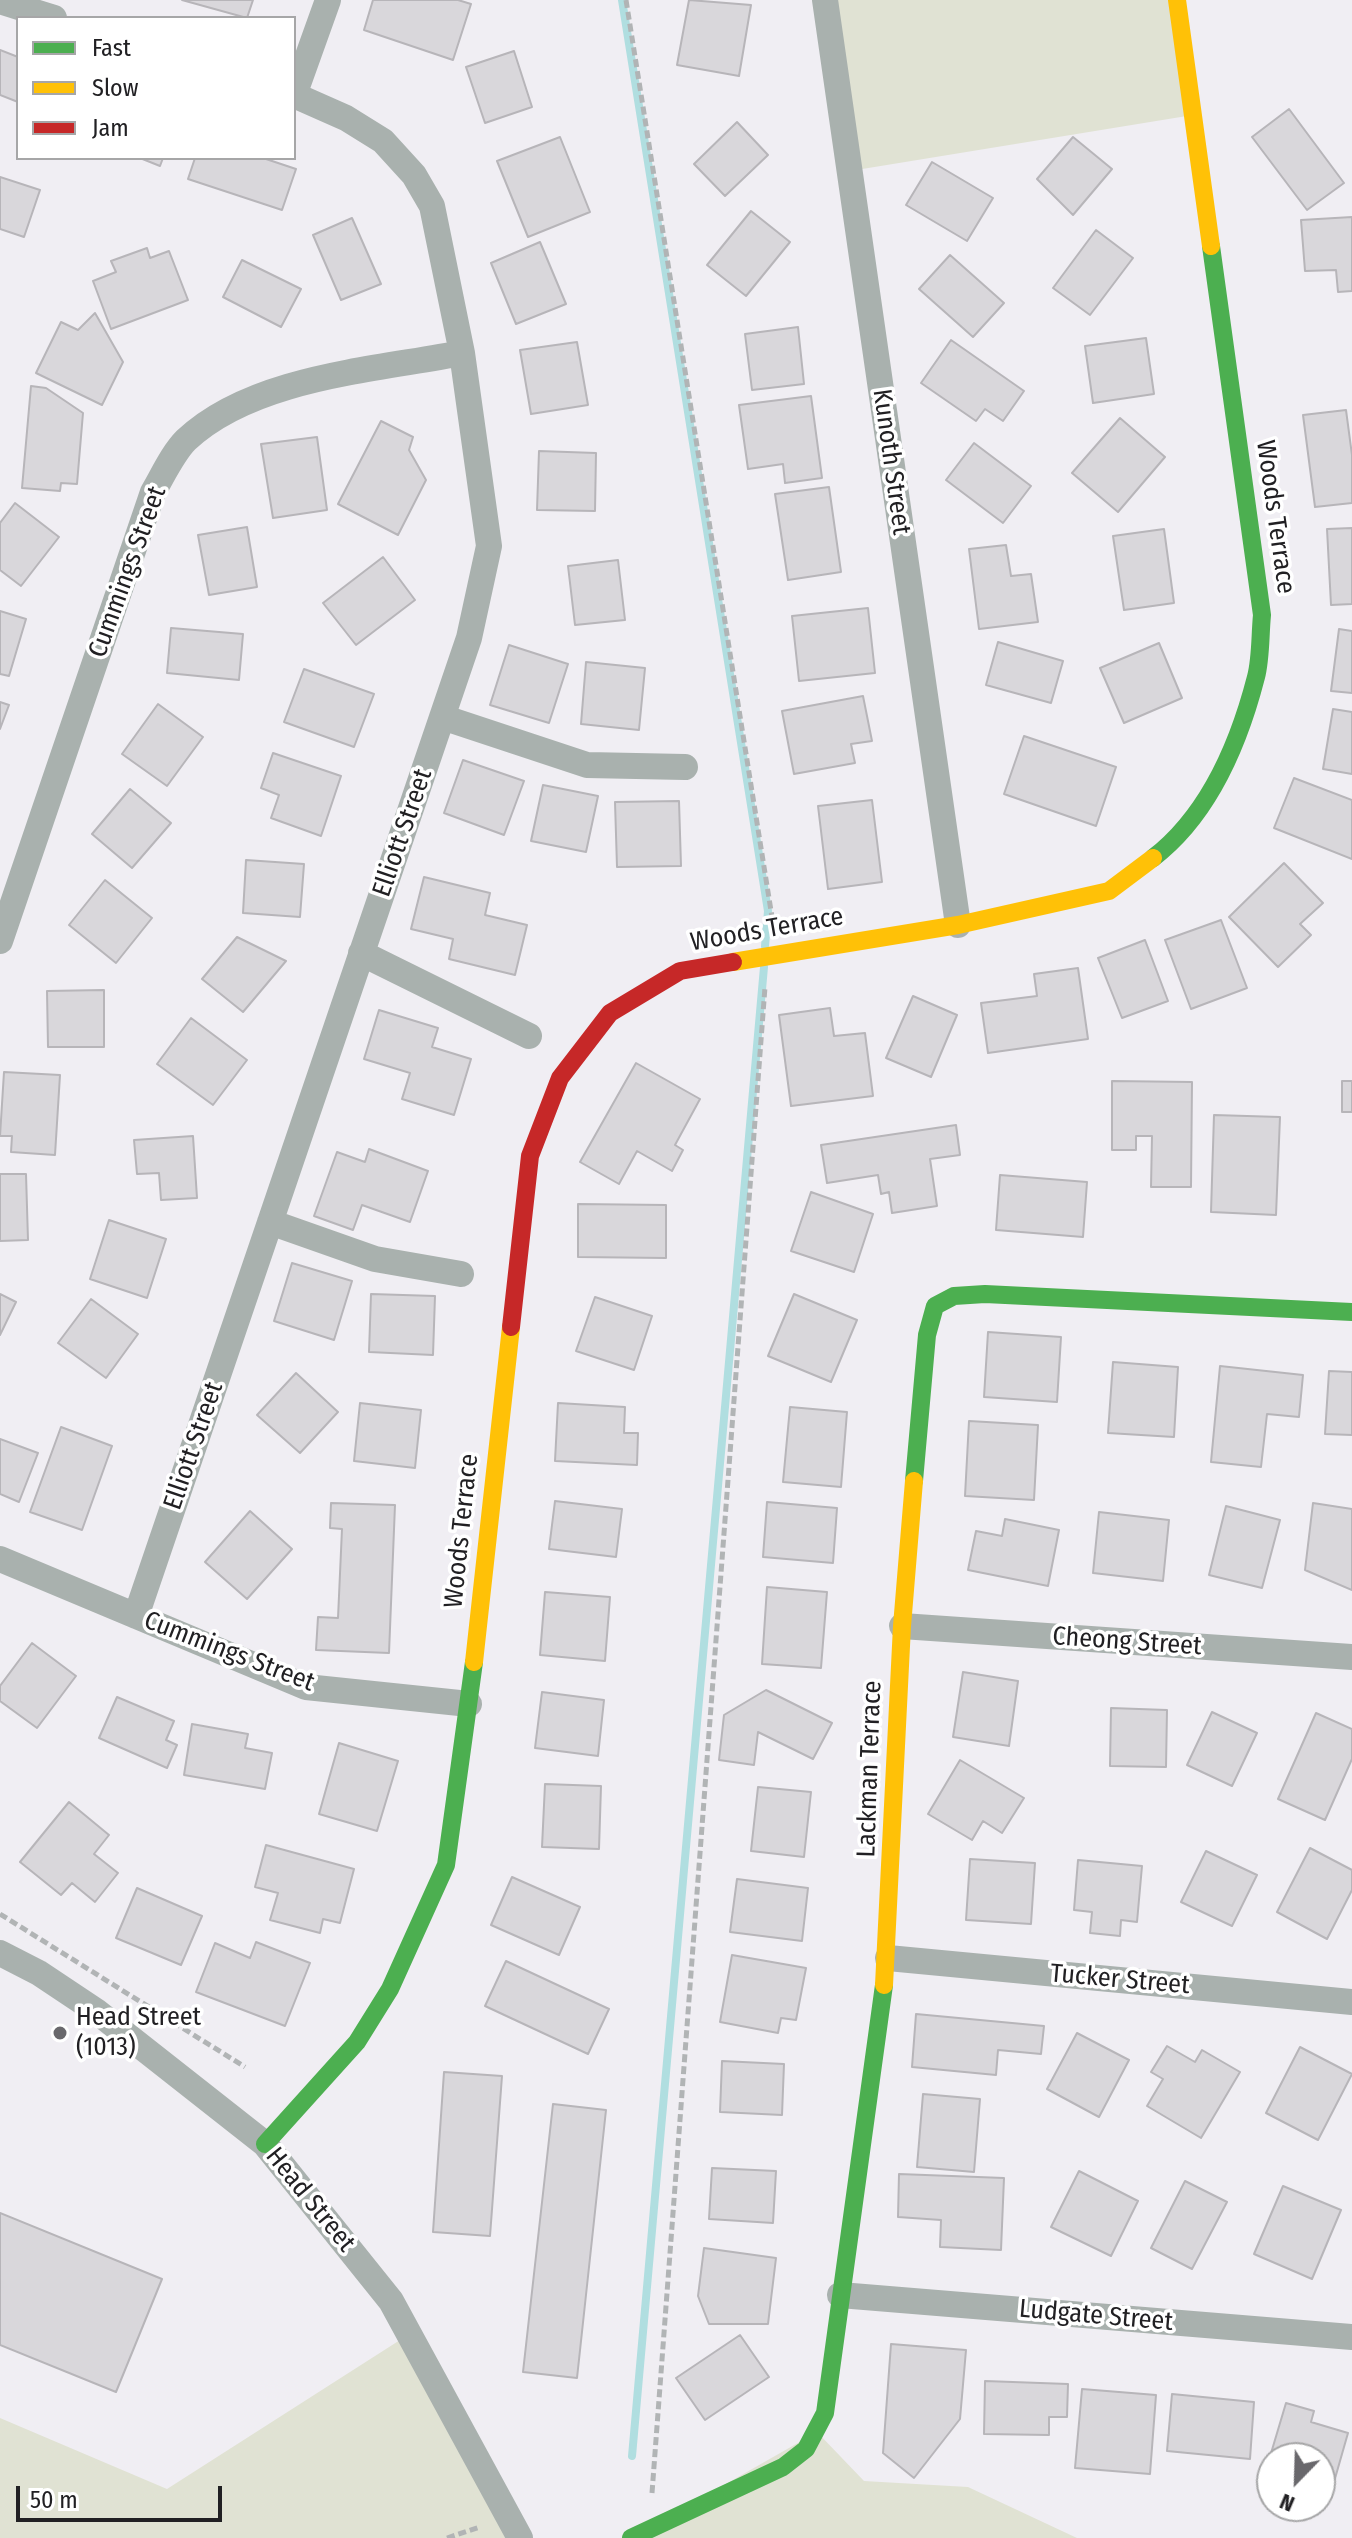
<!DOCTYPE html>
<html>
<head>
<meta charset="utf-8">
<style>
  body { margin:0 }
  #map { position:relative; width:1352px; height:2538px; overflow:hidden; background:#f0eef3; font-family:"Fira Sans Condensed",sans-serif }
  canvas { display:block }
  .legend { position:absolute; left:16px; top:16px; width:280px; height:144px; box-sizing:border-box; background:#fff; border:2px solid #a6a6a7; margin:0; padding:10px 14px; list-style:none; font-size:24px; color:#212023 }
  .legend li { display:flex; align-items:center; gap:16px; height:40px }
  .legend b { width:40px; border:2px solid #a6a6a7 }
  .north { position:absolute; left:1256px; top:2442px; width:80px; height:80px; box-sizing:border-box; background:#fff; border:2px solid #a6a6a7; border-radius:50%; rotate:203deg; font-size:22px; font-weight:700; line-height:32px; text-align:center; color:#212023 }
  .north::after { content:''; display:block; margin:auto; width:28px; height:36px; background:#69686c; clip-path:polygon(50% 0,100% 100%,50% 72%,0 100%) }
  .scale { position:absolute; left:16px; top:2486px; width:206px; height:36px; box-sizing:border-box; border:4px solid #212023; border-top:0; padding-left:10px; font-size:24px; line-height:28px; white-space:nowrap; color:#212023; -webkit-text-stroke:6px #fff; paint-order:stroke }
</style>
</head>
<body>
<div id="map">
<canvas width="1352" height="2538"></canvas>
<ul class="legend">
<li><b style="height:10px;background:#4caf50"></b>Fast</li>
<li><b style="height:10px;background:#ffc107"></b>Slow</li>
<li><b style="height:10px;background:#c62828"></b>Jam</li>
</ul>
<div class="north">N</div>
<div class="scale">50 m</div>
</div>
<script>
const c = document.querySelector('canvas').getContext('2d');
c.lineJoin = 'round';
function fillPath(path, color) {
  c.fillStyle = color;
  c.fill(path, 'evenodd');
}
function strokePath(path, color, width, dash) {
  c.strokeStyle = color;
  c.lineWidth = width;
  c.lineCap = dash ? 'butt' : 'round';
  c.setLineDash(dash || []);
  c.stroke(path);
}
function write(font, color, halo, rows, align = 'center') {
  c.font = font + ' "Fira Sans Condensed",sans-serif';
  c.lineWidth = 7;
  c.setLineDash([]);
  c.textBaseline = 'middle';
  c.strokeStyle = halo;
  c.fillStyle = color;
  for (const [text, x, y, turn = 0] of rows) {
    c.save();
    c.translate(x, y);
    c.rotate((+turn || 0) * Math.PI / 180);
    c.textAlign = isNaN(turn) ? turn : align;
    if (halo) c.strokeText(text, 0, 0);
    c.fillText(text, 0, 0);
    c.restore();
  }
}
const green = new Path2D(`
  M825 0H1177L1193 115 850 171Z
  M411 2333 520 2538H0V2418L167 2489Z
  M817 2432 864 2481 968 2487 1077 2538H631Z`);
const stream = new Path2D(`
  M622 0 768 911 765 946
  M632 2456 764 967`);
const building = new Path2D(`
  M182 0H253L247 18Z
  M373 0H458L471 4 453 60 364 30Z
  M689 0 751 5 739 76 677 65Z
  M0 50 18 57V102L0 95Z
  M514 51 532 107 485 123 466 67Z
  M1289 109 1344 183 1307 210 1252 137Z
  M737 122 768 155 725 196 694 164Z
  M560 137 590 212 528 237 497 161Z
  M1073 137 1112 169 1073 215 1037 179Z
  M140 158H163L160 166Z
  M195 158H263L296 169 282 210 188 179Z
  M932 162 993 198 967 241 906 205Z
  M0 177 40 190 24 237 0 229Z
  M751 211 790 242 746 296 707 265Z
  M1352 217V291L1338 292 1336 270 1305 271 1301 220Z
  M352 218 381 284 341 300 313 235Z
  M1096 230 1133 258 1090 315 1053 288Z
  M540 242 566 304 516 324 491 263Z
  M147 248 150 258 169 251 188 300 111 329 93 281 116 272 111 261Z
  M950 255 1004 303 973 337 919 289Z
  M242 260 301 289 281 327 223 297Z
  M95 313 123 362 102 405 36 373 61 322 78 330Z
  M798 327 804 384 752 390 745 334Z
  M1146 338 1154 394 1093 403 1085 346Z
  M951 340 1024 391 1003 421 985 409 976 421 921 383Z
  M577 342 588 405 531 414 520 350Z
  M31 386 46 388 83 413 77 484 61 483 60 491 22 488Z
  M811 396 822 478 785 483 783 464 748 469 739 405Z
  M1346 410 1352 455V503L1315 507 1303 415Z
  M1120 418 1165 457 1118 512 1072 473Z
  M381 421 413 437 409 450 426 480 398 535 338 504Z
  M317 437 327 510 273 518 261 444Z
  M974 443 1031 486 1003 523 946 480Z
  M539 451 596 453 595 511 537 510Z
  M829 487 841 572 788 580 775 494Z
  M15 503 59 537 21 586 0 570V523Z
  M247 527 257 587 209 595 198 535Z
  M1352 528V604L1331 605 1327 529Z
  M1164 529 1174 603 1124 610 1113 536Z
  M1006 545 1011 576 1031 574 1038 622 979 629 969 549Z
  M383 557 415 600 356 645 323 603Z
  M618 560 625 620 575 625 568 566Z
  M868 608 875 673 799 681 792 616Z
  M0 611 26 619 9 676 0 674Z
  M171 628 243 634 239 680 167 673Z
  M1339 629 1352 631V693L1331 691Z
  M998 642 1063 661 1051 703 986 685Z
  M1159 643 1182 698 1124 723 1100 668Z
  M509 645 568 664 549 723 490 705Z
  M586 662 645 668 639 730 581 724Z
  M304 669 374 694 354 747 284 722Z
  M863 696 872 741 851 744 855 763 794 774 782 711Z
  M0 702 9 705 0 729Z
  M158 704 203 737 167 786 122 754Z
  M1333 709 1352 712V774L1323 769Z
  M1024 736 1116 767 1096 826 1004 794Z
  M273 753 341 776 321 836 271 818 279 795 261 788Z
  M463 760 524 781 504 835 444 813Z
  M1294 778 1352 800V859L1274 828Z
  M543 785 598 796 586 852 531 841Z
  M130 789 171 823 132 868 92 834Z
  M872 800 882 882 828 889 818 806Z
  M679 801 681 866 617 867 615 802Z
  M246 860 304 864 300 917 243 913Z
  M1284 863 1323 903 1300 924 1311 935 1278 967 1229 917Z
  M424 877 490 893 485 915 527 925 515 975 449 959 453 939 411 929Z
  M105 880 152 918 116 963 69 925Z
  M1221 920 1247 988 1191 1009 1165 940Z
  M237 937 286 961 243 1012 202 979Z
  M1145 940 1168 1001 1122 1018 1098 958Z
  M1078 968 1088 1039 988 1053 981 1003 1037 996 1034 974Z
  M104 990V1047H48L47 991Z
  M913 996 957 1015 931 1077 886 1058Z
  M830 1008 834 1036 865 1033 873 1096 791 1106 779 1015Z
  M379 1010 438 1028 432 1047 471 1059 454 1115 402 1099 410 1073 364 1059Z
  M191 1018 247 1060 213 1105 157 1064Z
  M636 1063 700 1099 675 1145 683 1150 672 1171 637 1151 619 1184 580 1162Z
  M4 1072 60 1075 55 1155 11 1152 12 1136H0Z
  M1112 1081 1192 1082 1191 1187H1151L1152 1136H1136V1150H1112Z
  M1342 1081H1352V1112H1342Z
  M1214 1115 1280 1117 1276 1215 1211 1212Z
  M956 1125 960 1155 930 1159 937 1206 892 1213 889 1192 881 1194 878 1175 827 1183 821 1145Z
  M193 1136 197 1198 161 1200 159 1173 137 1174 134 1140Z
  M369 1149 428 1171 410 1222 362 1205 353 1230 314 1216 337 1152 365 1162Z
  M0 1174H26L28 1240 0 1241Z
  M1000 1175 1087 1182 1083 1237 996 1230Z
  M811 1192 873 1214 854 1272 791 1251Z
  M578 1204 666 1205V1258L578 1257Z
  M109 1220 166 1239 147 1298 90 1279Z
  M292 1263 352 1281 334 1340 274 1321Z
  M0 1294 16 1302 0 1335Z
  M371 1294 435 1296 433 1355 369 1352Z
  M794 1294 857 1320 831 1382 768 1356Z
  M595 1297 652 1316 634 1370 576 1351Z
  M91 1299 138 1334 106 1378 58 1343Z
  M988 1332 1061 1337 1057 1402 984 1397Z
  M1113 1362 1178 1367 1174 1437 1108 1433Z
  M1220 1366 1303 1375 1299 1417 1267 1414 1261 1467 1211 1462Z
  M1329 1371 1352 1372V1435L1325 1434Z
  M296 1373 338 1412 300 1453 257 1415Z
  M360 1403 421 1410 415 1468 354 1461Z
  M558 1403 625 1407 624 1433H638L637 1465 555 1461Z
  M790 1407 847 1412 841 1487 783 1482Z
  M969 1421 1038 1425 1034 1500 965 1496Z
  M61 1427 112 1446 82 1530 30 1512Z
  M0 1439 38 1453 19 1502 0 1494Z
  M555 1501 622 1509 616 1557 549 1549Z
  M767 1502 837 1508 833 1563 763 1557Z
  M331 1503 395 1505 389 1653 316 1650 318 1617 338 1618 342 1529 330 1528Z
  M1313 1503 1352 1509V1590L1305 1570Z
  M1226 1506 1280 1520 1262 1588 1209 1575Z
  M250 1511 292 1549 247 1599 205 1562Z
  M1099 1512 1169 1520 1163 1581 1093 1573Z
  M1005 1519 1059 1530 1048 1586 968 1570 976 1531 1002 1536Z
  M767 1587 827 1592 821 1668 762 1664Z
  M545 1592 610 1597 605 1661 540 1655Z
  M32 1643 76 1676 37 1728 0 1701V1686Z
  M963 1672 1018 1681 1009 1746 953 1737Z
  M766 1690 832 1723 813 1759 758 1732 754 1765 719 1760 724 1715Z
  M542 1692 604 1700 598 1756 535 1748Z
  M117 1697 174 1721 166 1740 177 1745 167 1768 99 1738Z
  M1111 1708 1167 1710 1166 1767 1110 1766Z
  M1212 1712 1257 1733 1232 1786 1187 1765Z
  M1316 1713 1352 1729V1759L1325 1820 1278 1799Z
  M192 1724 248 1734 245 1748 272 1753 265 1789 184 1775Z
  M339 1743 398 1761 377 1831 319 1814Z
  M960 1760 1024 1798 1002 1833 983 1821 972 1840 928 1814Z
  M545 1784 601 1786 599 1849 542 1847Z
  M758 1787 811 1792 804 1857 751 1851Z
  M69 1802 109 1835 94 1854 118 1873 95 1902 72 1883 61 1895 20 1862Z
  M266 1845 354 1869 340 1923 323 1919 320 1933 270 1920 278 1893 255 1887Z
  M1310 1848 1352 1870V1890L1327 1939 1277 1912Z
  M1206 1851 1257 1875 1232 1926 1181 1902Z
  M970 1859 1035 1863 1031 1924 966 1920Z
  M1078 1860 1142 1866 1137 1922 1121 1920 1120 1936 1090 1933 1092 1912 1074 1910Z
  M512 1877 580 1907 559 1955 491 1925Z
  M737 1879 808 1888 802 1941 730 1932Z
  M137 1888 202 1916 181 1965 116 1938Z
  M256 1942 310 1963 285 2026 196 1992 215 1943 250 1958Z
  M732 1955 806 1968 796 2020 781 2018 778 2033 720 2022Z
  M506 1961 609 2009 588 2054 485 2006Z
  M916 2014 1044 2026 1041 2054 998 2050 996 2075 912 2067Z
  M1077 2033 1129 2060 1099 2117 1047 2089Z
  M1167 2046 1195 2062 1202 2050 1240 2072 1201 2138 1147 2106 1163 2079 1151 2072Z
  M1300 2047 1352 2074 1318 2140 1266 2113Z
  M722 2061 784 2064 782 2115 720 2112Z
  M444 2072 502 2076 490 2236 433 2232Z
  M923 2094 980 2099 974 2172 917 2167Z
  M553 2104 606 2110 577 2378 523 2372Z
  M712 2168 776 2171 773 2223 709 2219Z
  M1079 2171 1138 2201 1111 2256 1051 2227Z
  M899 2174 1004 2178 1001 2250 940 2247 941 2220 898 2217Z
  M1185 2181 1227 2202 1192 2269 1151 2248Z
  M1283 2186 1341 2210 1312 2279 1254 2254Z
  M0 2213 162 2279 116 2392 0 2345Z
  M704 2248 776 2258 768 2324H709L698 2296Z
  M740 2335 769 2377 705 2420 676 2378Z
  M891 2344 966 2350 960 2419 914 2478 883 2453Z
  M985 2381 1068 2384 1067 2417H1049V2435L984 2434Z
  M1082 2389 1156 2395 1150 2474 1075 2468Z
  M1172 2394 1254 2402 1250 2459 1167 2451Z
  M1286 2403 1314 2411 1311 2422 1348 2433 1332 2489 1320 2486V2458H1272V2472L1266 2470Z`);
const path = new Path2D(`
  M626 0 772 917
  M0 1914 245 2067
  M652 2493 765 987
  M447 2538 480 2527`);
const street = new Path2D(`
  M825 0 958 925
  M0 1 54 18
  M294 95 328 0
  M442 717 587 765 685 767
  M0 941 153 492C163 475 173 453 186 440 253 377 374 370 462 353
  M361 953 529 1036
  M270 1222 375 1259 461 1274
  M0 1559 306 1687 469 1704
  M136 1616 469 638 489 546 462 353 432 206 414 175 383 141 346 118 294 95
  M902 1626 1352 1657
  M0 1953 39 1973 96 2011 265 2144 391 2301 520 2538
  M888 1958 1352 2002
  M840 2295 1352 2337`);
const fast = new Path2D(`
  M1153 858C1209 815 1239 743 1256 677 1261 658 1260 635 1262 615L1211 246
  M914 1481 927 1335 935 1306 954 1296 985 1294 1352 1312
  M265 2144 357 2042 390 1989 446 1865 474 1662
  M631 2538 783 2467 806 2449 825 2413 884 1985`);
const slow = new Path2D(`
  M1177 0 1211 246
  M733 962 958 925 1109 891 1153 858
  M474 1662 511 1327
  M884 1985 902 1626 914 1481`);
const jam = new Path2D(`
  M511 1327 530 1156 560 1078 610 1013 680 971 733 962`);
const markers = [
  [60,2033,8,"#69686c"]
];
const streetNames = [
  ["Kunoth Street",891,462,82],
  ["Woods Terrace",1275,517,82],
  ["Cummings Street",128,572,-70],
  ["Elliott Street",403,833,-71],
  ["Woods Terrace",767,930,-10],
  ["Elliott Street",194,1446,-71],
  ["Woods Terrace",462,1531,-84],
  ["Cheong Street",1127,1642,4],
  ["Cummings Street",229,1652,21],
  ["Lackman Terrace",870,1769,-88],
  ["Tucker Street",1120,1980,5],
  ["Head Street",310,2200,51],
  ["Ludgate Street",1096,2316,5]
];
const poiNames = [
  ["Head Street",76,2018],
  ["(1013)",76,2048]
];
fillPath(green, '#e0e2d3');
strokePath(stream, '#b0dee0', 8);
fillPath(building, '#d9d7db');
strokePath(building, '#b7b5b9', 2);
strokePath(path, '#b1b4b5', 5, [8, 4]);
strokePath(street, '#a9b1ae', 26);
strokePath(fast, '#4caf50', 18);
strokePath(slow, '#ffc107', 18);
strokePath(jam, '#c62828', 18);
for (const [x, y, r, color] of markers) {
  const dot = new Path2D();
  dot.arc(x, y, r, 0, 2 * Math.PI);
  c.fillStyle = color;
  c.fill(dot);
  strokePath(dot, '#fff', 3);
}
write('26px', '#212023', '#fff', streetNames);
write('26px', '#212023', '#fff', poiNames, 'left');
</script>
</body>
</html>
